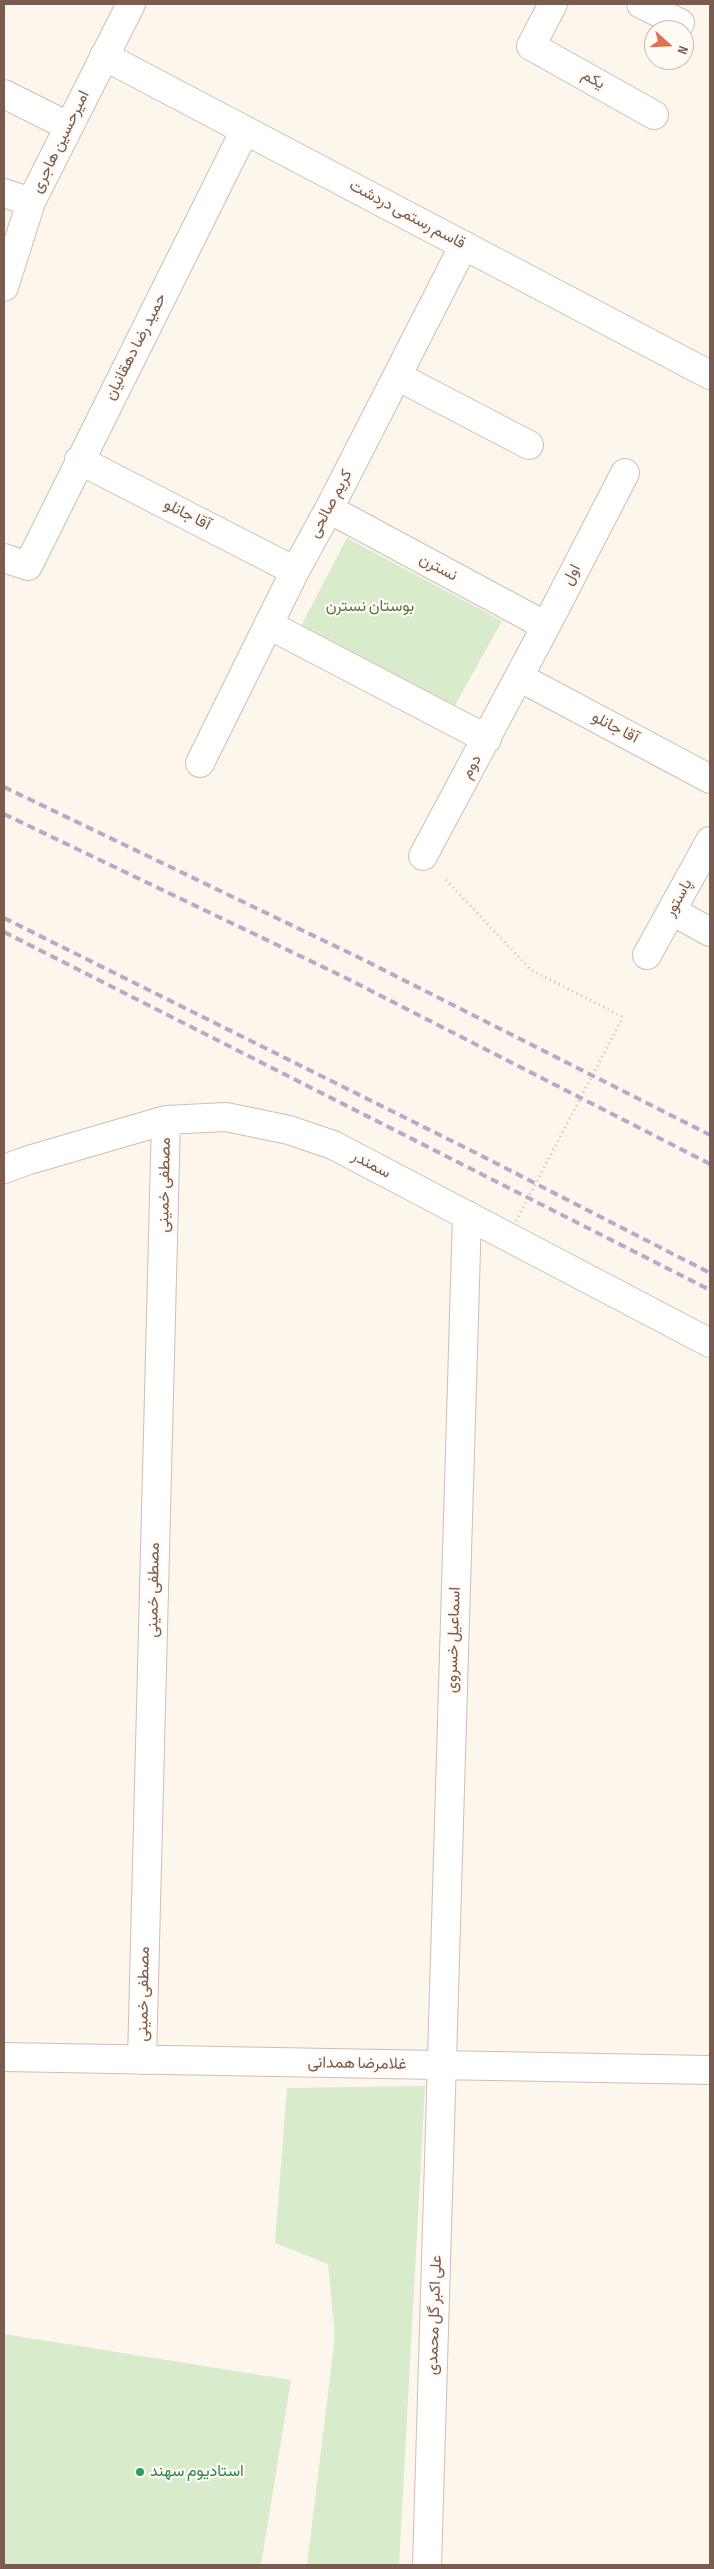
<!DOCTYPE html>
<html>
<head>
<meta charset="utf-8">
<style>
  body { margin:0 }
  #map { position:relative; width:714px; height:2569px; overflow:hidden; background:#fdf6ec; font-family:"Sofia Sans Condensed",sans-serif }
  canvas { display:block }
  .frame { position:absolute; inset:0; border:5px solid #795c4e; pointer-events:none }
  .north { position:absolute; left:644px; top:20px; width:50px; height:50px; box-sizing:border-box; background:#fffaf3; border:1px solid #c9bbb1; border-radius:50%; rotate:110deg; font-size:14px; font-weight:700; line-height:20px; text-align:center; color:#795c4e }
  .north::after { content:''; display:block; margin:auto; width:18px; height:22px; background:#e46f54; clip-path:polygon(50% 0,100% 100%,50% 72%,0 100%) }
</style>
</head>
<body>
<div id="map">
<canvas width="714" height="2569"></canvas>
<div class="frame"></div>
<div class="north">N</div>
</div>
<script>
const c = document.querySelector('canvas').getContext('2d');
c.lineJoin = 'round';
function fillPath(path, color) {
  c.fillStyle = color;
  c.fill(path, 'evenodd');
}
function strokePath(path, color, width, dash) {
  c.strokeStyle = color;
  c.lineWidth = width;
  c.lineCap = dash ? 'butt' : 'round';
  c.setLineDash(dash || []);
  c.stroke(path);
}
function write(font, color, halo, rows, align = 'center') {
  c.font = font + ' "Sofia Sans Condensed",Vazirmatn,sans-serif';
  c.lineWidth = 4.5;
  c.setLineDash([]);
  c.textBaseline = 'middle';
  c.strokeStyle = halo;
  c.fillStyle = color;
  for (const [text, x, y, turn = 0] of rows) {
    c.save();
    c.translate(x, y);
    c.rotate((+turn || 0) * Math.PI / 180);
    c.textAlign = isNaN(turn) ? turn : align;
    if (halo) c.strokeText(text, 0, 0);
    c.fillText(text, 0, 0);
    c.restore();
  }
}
const green = new Path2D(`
  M347 538 502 621 454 707 300 628Z
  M425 2086 399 2565H307L335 2336 328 2264 275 2243 287 2088Z
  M4 2334 291 2380 261 2565H4Z`);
const path = new Path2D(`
  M446 880 531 970 623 1017`);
const minor = new Path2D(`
  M553 4 531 46 654 115
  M641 4 680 23
  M104 56 710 375
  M4 94 68 126
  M4 193 31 202
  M4 287 31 202 131 4
  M397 376 529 445
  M79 460 295 571
  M329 509 546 626
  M4 558 28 566 245 130
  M269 625 487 739
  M519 677 710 779
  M200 763 295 571 329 509 464 245
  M423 856 546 626 625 473
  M672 911 710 932
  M647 955 710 841
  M4 1169 29 1160 166 1120 226 1117 289 1130 333 1145 710 1343
  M4 2057 710 2070
  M142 2060 166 1120
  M427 2565 467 1215`);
const rail = new Path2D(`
  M4 787 362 959 710 1135
  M4 814 346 978 710 1164
  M4 918 478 1154 710 1273
  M4 932 710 1290`);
const pathBridge = new Path2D(`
  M516 1221 623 1017`);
const markers = [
  [140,2472,5,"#2e9e5b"]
];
const streetNames = [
  ["یکم",593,80,29],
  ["امیرحسین هاجری",61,142,-64],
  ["قاسم رستمی دردشت",407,215,28],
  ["حمید رضا دهقانیان",136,347,-63],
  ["کریم صالحی",331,504,-62],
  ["آقا جانلو",187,515,27],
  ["نسترن",438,568,28],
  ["اول",572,575,-63],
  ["آقا جانلو",615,728,28],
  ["دوم",472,767,-61],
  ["پاستور",679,898,-61],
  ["سمندر",371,1165,28],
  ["مصطفی خمینی",165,1185,-89],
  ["مصطفی خمینی",154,1590,-89],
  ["اسماعیل خسروی",454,1640,-88],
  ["مصطفی خمینی",144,1994,-89],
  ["غلامرضا همدانی",357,2064,1],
  ["علی اکبر گل محمدی",435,2315,-88]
];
const parkNames = [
  ["بوستان نسترن",370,607]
];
const leisureNames = [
  ["استادیوم سهند",150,2472]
];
fillPath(green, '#d8ebca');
strokePath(minor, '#d0beb1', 30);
strokePath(path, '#d8b8a6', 3, [1, 4]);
strokePath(minor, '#fff', 28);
strokePath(rail, '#b9a9c8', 4, [8, 5]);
strokePath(pathBridge, '#d8b8a6', 3, [1, 4]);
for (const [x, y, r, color] of markers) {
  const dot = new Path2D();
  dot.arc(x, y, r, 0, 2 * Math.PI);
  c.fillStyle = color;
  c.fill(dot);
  strokePath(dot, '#fffaf3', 2);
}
write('16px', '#795c4e', '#fffaf3', streetNames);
write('16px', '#547942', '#fffaf3', parkNames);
write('16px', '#27864d', '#fffaf3', leisureNames, 'left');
</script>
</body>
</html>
